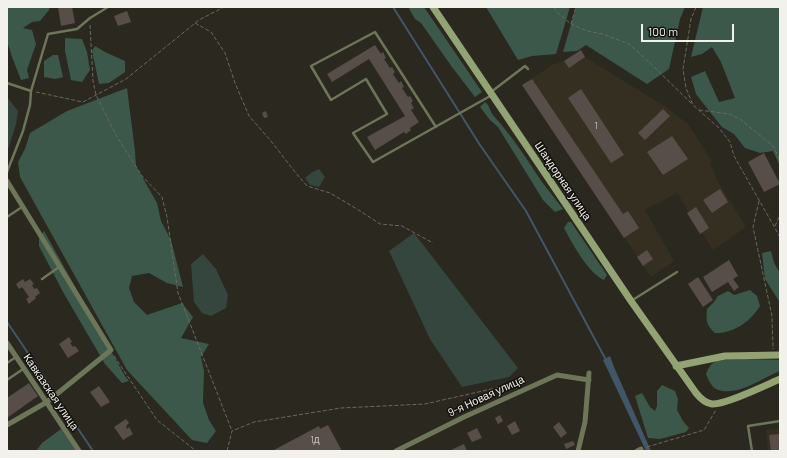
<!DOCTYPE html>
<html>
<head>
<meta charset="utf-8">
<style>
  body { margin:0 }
  #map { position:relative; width:787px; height:458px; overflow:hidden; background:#2b281f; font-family:Barlow,sans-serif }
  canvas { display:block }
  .frame { position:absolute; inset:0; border:8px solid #f3f1eb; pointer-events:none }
  .scale { position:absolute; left:641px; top:24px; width:93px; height:18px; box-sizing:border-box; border:2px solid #f3f1eb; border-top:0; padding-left:5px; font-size:12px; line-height:14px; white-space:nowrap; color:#f3f1eb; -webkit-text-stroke:3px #12110d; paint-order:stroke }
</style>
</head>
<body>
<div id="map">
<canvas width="787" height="458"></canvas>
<div class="frame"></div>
<div class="scale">100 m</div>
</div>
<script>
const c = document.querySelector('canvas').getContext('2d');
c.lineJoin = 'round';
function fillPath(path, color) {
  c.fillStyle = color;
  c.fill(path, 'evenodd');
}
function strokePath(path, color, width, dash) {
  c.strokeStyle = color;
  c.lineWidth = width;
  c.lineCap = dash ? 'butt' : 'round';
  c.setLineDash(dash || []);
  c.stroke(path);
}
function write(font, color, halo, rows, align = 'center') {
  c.font = font + ' Barlow,sans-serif';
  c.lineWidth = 3;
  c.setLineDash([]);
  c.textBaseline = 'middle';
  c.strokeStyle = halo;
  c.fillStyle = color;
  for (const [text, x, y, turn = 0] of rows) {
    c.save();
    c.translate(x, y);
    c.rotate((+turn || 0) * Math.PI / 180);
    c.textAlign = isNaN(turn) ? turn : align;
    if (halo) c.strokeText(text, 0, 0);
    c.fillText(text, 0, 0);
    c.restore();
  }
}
const built = new Path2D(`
  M581 50 585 57 666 107 688 124 712 161 710 165 714 171 718 182 746 227 713 250 677 193 645 210 674 261 651 277 522 85 552 65 564 61Z
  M780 429V451H768L766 430Z`);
const green = new Path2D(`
  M7 97 18 111 16 124 9 147 7 149Z
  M319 169 325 177 319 187 310 185 305 178 311 173Z
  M414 233 518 368 509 377 462 387 430 339 389 251Z
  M203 254 216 269 228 295 226 308 211 316 202 313 194 302 191 264Z`);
const forest = new Path2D(`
  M7 7H50L49 10 40 21 32 22 23 28 32 30 36 44 27 70 29 78 21 80 12 57 7 41Z
  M408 7H424L482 92 475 97 452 67 421 23 415 19Z
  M486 7H570L556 54 532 56 518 60Z
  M576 7H685L680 19 669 69 647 84 586 45 577 51 563 52Z
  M703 7H780V166L773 151 760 153 745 148 734 134 722 127 710 112 696 94 691 77 705 71 719 102 735 98 721 62 712 47 702 54 691 57Z
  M65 38 82 39 87 52 90 70 82 82 71 80 65 51Z
  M95 46 105 52 125 61V72L109 83 99 84 92 51Z
  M53 55H58L63 77 55 79 44 77V61Z
  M127 88 135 151 136 166 157 203 161 221 171 240 183 287 167 283 149 273 132 276 129 288 134 302 147 315 182 303 193 317 181 338 209 344 201 357 204 371 203 403 209 420 216 431 207 443 192 440 127 370 20 177 18 162 25 149 30 133 67 111Z
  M485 102C491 107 489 110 493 115 513 137 526 158 542 182 549 191 556 200 563 209L555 212 543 200 498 127 490 120 480 107Z
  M568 222H571L607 275 604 280C588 273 572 243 564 228Z
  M44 231 125 376 129 381 122 383 105 364 63 292 39 246V239Z
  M771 251 774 263 780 273V313L779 301 765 279 762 253Z
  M728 291 734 295 750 290 757 296 760 306C751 321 733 334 715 333 706 325 706 321 707 309L714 302 718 296Z
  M780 360V371C762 378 736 398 716 389 711 386 708 379 706 374 708 369 710 364 715 362 729 357 764 360 780 360Z
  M662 385 675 391 678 399 677 410 683 421 689 428 686 432 660 439 648 438 635 396 642 393 650 407 655 411 657 406V391Z
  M61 429 76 451H36L42 443Z`);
const water = new Path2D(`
  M610 356 614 367 651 451H646L603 360Z`);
const stream = new Path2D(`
  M393 7 480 145 526 211 606 360
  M7 322 53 390
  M58 399 93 451`);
const building = new Path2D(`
  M58 7H72L75 23 61 26Z
  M127 11 131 22 118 26 114 16Z
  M375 45 381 54 383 52 386 58 384 59 390 68 392 67 395 72 393 74 399 83 401 81 404 87 402 88 408 97 410 96 413 101 411 103 414 108 411 110 419 122 410 128 411 130 406 134 404 132 375 150 367 137 405 116 369 59 332 82 327 74Z
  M581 50 585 57 569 68 564 61Z
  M532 79 623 214 628 211 639 228 624 238 522 85Z
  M581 89 624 155 611 163 568 98Z
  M663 109 670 116 645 140 638 133Z
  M266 111 268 117 264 118 262 113Z
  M672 136 688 159 663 175 647 152Z
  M764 153 780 184 764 192 748 162Z
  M720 189 728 202 712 213 703 200Z
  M696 207 709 228 700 234 687 213Z
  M647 250 653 259 643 266 637 257Z
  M729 260 738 276 733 279 739 287 734 291 728 282 712 292 703 277Z
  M698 277 713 300 703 307 688 284Z
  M23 279 25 282 30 279 34 284 32 285 34 289 37 288 40 293 35 297 36 298 29 304 26 299 29 297 22 287 19 289 16 284Z
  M69 337 72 342 70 343 73 347 75 346 79 351 68 358 59 344Z
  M29 383 38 396 7 418V398Z
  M99 386 110 402 101 407 90 392Z
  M500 415 503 421 498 424 495 418Z
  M126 419 129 423 126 426 127 429 129 427 133 434 123 440 114 427Z
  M515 421 520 431 512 435 507 426Z
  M559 422 567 433 561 438 553 427Z
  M328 425 342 451H272L319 426 320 429Z
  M477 428 482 438 472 442 467 433Z
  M780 434V451H771L769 435Z
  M573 441 575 445 566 449 564 444Z
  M464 444 467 451H449Z`);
const path = new Path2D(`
  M554 7 557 12 571 24 587 31 603 34 629 44 650 63 692 104
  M696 7 691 19 683 69 686 88 693 105 719 128 730 142 734 156 780 237
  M195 23 211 32 225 53 235 83 249 116 271 141 295 172 307 186 330 193 357 209 380 224 402 226 433 243
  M571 24 576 7
  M90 25 93 81 96 95 116 135 142 176 162 197 167 217 178 293 232 431
  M36 92 83 102 126 79 199 20 224 7
  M699 110 730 114 740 119 774 147 780 161
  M759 201 753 227 772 316 773 349
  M775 226 780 215
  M114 356 157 420 196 451
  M647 447 704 430 716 410
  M227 451 232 431 254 422 341 408 425 404 527 381`);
const lane = new Path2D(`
  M7 83 31 91
  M491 92 525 66 528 69
  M436 127 375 32 311 66 331 100 366 79 387 114 353 133 373 162 492 95
  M7 172 23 131 30 105 31 91 48 34 77 29 90 18 108 7
  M7 217 22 207
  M42 279 59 267
  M631 301 677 272
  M7 363 16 357
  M7 380 23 369
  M7 450 8 451
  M752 451 748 426 780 421`);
const street = new Path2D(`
  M7 181 111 350 47 402 7 425
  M7 343 79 451
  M396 451 464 417 557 375 589 380
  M578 451 585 422 589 373
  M637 451 641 449`);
const secondary = new Path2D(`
  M433 7 631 301 696 393C700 398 705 403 712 404 725 405 766 385 780 379
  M676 366 725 356 780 355`);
const numberNames = [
  ["1",596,126],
  ["1Д",315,440]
];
const streetNames = [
  ["Шандорная улица",563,181,56],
  ["Кавказская улица",51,392,56],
  ["9-я Новая улица",486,396,-25]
];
fillPath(built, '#342f20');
fillPath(green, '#34463d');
fillPath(forest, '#3b584a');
fillPath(water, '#42566a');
strokePath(stream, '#42566a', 2);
fillPath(building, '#584e49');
strokePath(path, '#6c6961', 1, [4, 2]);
strokePath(lane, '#6d7659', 2.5);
strokePath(street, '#6d7659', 5);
strokePath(secondary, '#93a373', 7);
write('9px', '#ccc8c2', null, numberNames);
write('11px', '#f3f1eb', '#12110d', streetNames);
</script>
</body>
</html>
